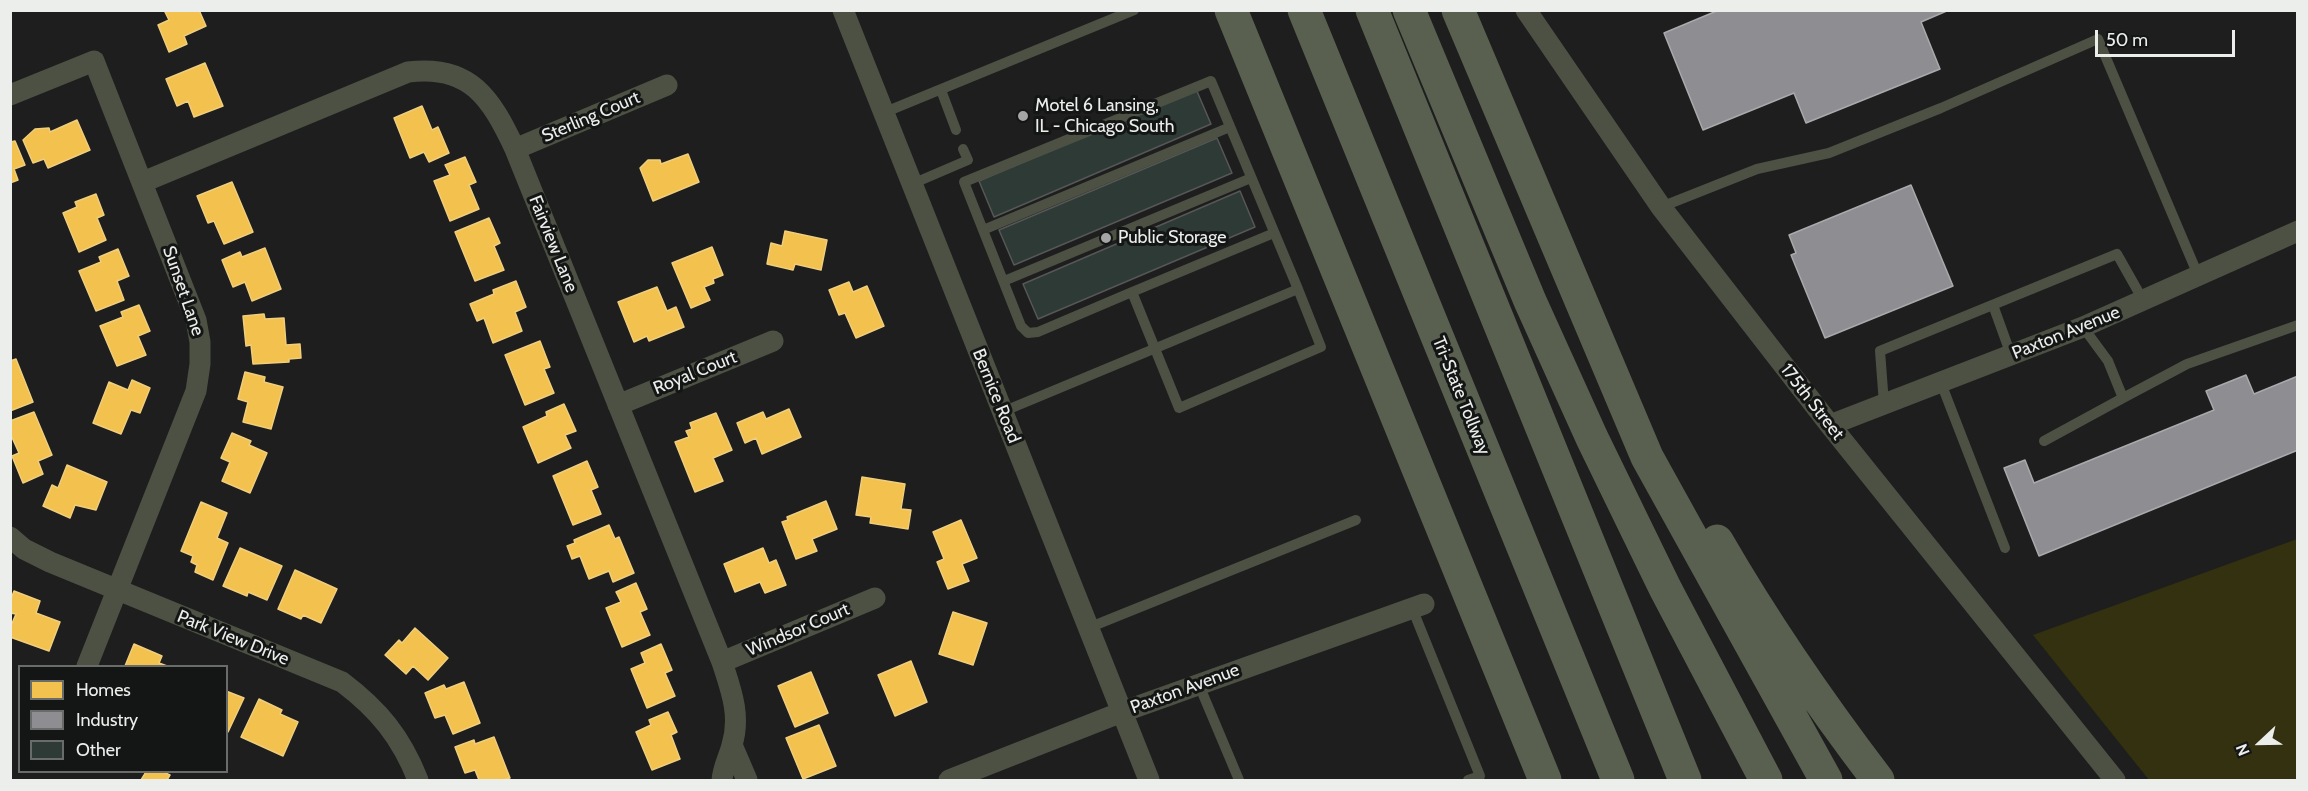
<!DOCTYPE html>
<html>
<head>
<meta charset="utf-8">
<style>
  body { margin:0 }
  #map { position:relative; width:2308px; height:791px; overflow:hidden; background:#1d1e1d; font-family:Cabin,sans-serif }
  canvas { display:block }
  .frame { position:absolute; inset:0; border:12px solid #eceeec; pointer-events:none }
  .legend { position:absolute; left:18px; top:665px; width:210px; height:108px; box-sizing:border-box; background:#131614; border:2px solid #6a6c6a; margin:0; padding:8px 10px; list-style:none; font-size:18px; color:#eceeec }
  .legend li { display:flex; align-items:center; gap:12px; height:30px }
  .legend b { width:30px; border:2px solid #6a6c6a }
  .north { position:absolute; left:2230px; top:713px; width:60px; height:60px; -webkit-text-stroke:4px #131614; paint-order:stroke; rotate:248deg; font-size:16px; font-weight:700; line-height:24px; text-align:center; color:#eceeec }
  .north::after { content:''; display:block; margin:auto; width:21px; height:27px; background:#eceeec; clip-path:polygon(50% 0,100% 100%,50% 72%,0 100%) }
  .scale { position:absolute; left:2095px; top:30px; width:140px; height:27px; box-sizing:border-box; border:3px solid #eceeec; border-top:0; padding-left:8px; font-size:18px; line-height:21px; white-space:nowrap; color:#eceeec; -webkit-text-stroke:4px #131614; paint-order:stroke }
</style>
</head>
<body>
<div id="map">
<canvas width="2308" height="791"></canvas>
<div class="frame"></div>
<ul class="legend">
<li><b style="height:16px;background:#f2c14e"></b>Homes</li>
<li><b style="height:16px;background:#8d8d92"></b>Industry</li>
<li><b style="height:16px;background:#2d3a36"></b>Other</li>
</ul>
<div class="north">N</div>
<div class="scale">50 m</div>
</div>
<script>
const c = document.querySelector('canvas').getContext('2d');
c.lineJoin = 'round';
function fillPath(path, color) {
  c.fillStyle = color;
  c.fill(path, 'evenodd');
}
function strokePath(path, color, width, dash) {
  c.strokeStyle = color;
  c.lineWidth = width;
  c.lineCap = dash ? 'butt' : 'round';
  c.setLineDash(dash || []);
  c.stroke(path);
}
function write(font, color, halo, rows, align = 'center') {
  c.font = font + ' Cabin,sans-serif';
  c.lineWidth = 6;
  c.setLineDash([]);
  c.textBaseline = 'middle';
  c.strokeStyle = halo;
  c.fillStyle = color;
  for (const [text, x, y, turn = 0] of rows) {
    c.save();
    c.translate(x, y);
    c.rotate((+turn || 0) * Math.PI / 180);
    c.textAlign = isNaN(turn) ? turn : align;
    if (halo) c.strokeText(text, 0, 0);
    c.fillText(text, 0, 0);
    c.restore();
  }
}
const green = new Path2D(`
  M2297 539V780H2149L2033 635Z`);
const homes = new Path2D(`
  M164 10H199L206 26 184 36 187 44 169 52 158 25 169 20Z
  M205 63 223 106 194 117 188 101 177 106 166 79Z
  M422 106 432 130 438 127 449 153 429 162 424 152 410 158 394 118Z
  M77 120 90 150 48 168 44 159 33 163 23 140 35 129 49 128 50 132Z
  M15 141 25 165 14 169 18 180 10 183V142Z
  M688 154 699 182 653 201 640 168 648 160H660L661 164Z
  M465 157 476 182 469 185 479 209 450 221 434 181 450 175 445 165Z
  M232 182 253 232 224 244 214 221 208 223 197 196Z
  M96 194 104 215 97 218 106 240 79 252 63 213 77 207 75 202Z
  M489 218 500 243 494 246 504 270 475 281 455 232Z
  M785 231 827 240 821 270 795 264 793 270 767 264 771 243 782 246Z
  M712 247 723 275 713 279 714 283 704 287 710 300 691 308 672 263Z
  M265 248 281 289 252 301 245 282 233 287 222 260 240 252 242 257Z
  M118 249 129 276 117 281 124 300 96 311 79 271 101 262 99 257Z
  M516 281 526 307 515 312 522 331 493 343 484 318 477 321 470 304 494 294 493 290Z
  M849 282 853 292 867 286 884 326 856 338 845 313 839 315 829 290Z
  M657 287 667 311 676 307 684 327 649 341 647 336 634 342 618 302Z
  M139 305 150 331 138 336 146 355 117 366 100 326 123 317 121 312Z
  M264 314 265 319 284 318 286 345 300 344 301 358 289 359V362L253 364 251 345 246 346 243 316Z
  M540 341 550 367 544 369 554 393 525 405 505 355Z
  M16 359 33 402 10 411V361Z
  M245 372 265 377 264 382 283 387 271 429 243 422 248 402 238 399Z
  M132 380 150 388 140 413 131 410 121 434 93 423 109 382 128 390Z
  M564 404 576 431 565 435 571 448 538 463 523 427 547 416 546 412Z
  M789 409 801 437 762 454 756 438 745 443 737 423 763 412 766 419Z
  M34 412 52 455 38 461 43 474 23 483 12 456 19 453 10 433V421Z
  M716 413 732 450 713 458 723 481 695 492 675 442 689 437 686 431 692 429 690 423Z
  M232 433 251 441 249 445 267 453 250 493 222 481 230 462 221 458Z
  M587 461 598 487 591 490 601 514 573 525 553 476Z
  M67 465 107 482 96 510 75 505 70 518 43 506 52 485 58 488Z
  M862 477 905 484 901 509 911 510 908 529 870 523 871 517 856 515Z
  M826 501 837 529 812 539 817 551 796 559 782 522 788 520 787 517Z
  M201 502 227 513 217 538 228 543 213 580 195 572 197 565 191 562 193 556 181 551Z
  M961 520 977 558 962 564 969 581 948 589 937 562 944 559 933 532Z
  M609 525 615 539 619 537 634 573 613 582 609 571 589 579 580 556 572 559 567 546 575 543 574 540Z
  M240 548 282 566 267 600 248 592 247 596 223 586Z
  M763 548 769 563 776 560 786 585 765 593 760 582 735 592 724 564Z
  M295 570 337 589 321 623 303 615 301 619 278 609Z
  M636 583 647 609 640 612 650 635 622 647 606 608 621 602 616 592Z
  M14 591 40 601 36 613 60 622 49 651 10 637V628L16 614 10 613V601Z
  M953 612 987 623 973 665 939 654Z
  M415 628 448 658 428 680 413 666 406 674 385 655 399 640 402 643Z
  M134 644 162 656 159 663 167 666H125Z
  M661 644 672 670 665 673 675 696 647 708 631 669 645 663 641 653Z
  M911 661 927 702 895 716 878 675Z
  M811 672 828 713 795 727 778 686Z
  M464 682 480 723 453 734 445 715 435 718 425 693 444 685 446 689Z
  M226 691 244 698 228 732H226Z
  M259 699 282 710 280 714 298 722 283 756 241 737Z
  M668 712 677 732 671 735 680 759 652 770 636 732 651 725 649 720Z
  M819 725 836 766 803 779 786 738Z
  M494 737 510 778 503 780H479L475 770 465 773 455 747 474 740 475 744Z
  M146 772H163L170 775 167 780H141Z`);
const industry = new Path2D(`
  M1719 10H1949L1921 22 1940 69 1806 123 1794 93 1703 130 1664 33Z
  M1911 185 1953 286 1825 338 1791 255 1796 253 1789 235Z
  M2246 375 2254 394 2298 376V450L2039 556 2004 468 2025 460 2034 483 2214 410 2206 391Z`);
const building = new Path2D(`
  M1196 89 1211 124 994 217 979 181Z
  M1217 138 1232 173 1014 265 999 230Z
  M1240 191 1255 227 1038 319 1023 284Z`);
const service = new Path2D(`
  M941 90 956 130
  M883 113 1134 10
  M912 184 968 160 963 149
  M1661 207 1757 169 1829 153 1941 108 2098 39 2198 275
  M983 230 1230 127
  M1004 281 1251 178
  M1132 292 1274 233
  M1993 305 2011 355
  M2083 327 2108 361 2123 398 2187 364 2298 325
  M1941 383 2005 548
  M1884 404 1880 351 2117 254 2143 300
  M1002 412 1298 289 1211 81 964 182 1021 326 1028 333 1038 332 1132 292 1179 408 1321 347 1298 289
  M2044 441 2123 398
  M1412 608 1480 776 1468 780
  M1088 628 1356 520
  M1199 685 1239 780`);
const minor = new Path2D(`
  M843 10 1149 780
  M1526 10 1661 207 1830 425 2115 780
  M10 95 94 61 196 320 200 342V364L196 391 87 666
  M515 149 667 85
  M143 182 408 72C470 64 491 98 515 149L722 662C731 690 741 715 732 745 729 757 723 767 722 780
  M618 405 773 341
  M1830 425 2083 327 2298 231
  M10 537 24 549 50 562 342 682C379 710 401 737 418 780
  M722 662 875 598
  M732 745 747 780
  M949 780 1122 712 1424 604`);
const motorway = new Path2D(`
  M1231 10 1545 780
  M1304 10 1618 780
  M1372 10 1685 780
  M1409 10 1530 301 1592 438 1665 588 1766 780
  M1458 10 1647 457 1826 780
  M1717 541C1765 624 1820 704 1878 780`);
const markers = [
  [1023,116,6,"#a4a5a4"],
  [1106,238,6,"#a4a5a4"]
];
const poiNames = [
  ["Motel 6 Lansing,",1035,106],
  ["IL - Chicago South",1035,127],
  ["Public Storage",1118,238]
];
const streetNames = [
  ["Sterling Court",591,117,-23],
  ["Fairview Lane",553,244,68],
  ["Sunset Lane",183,291,71],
  ["Paxton Avenue",2066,333,-22],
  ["Royal Court",695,373,-22],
  ["Bernice Road",996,396,68],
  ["Tri-State Tollway",1461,396,68],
  ["175th Street",1812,402,52],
  ["Windsor Court",798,630,-23],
  ["Park View Drive",233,638,22],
  ["Paxton Avenue",1185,689,-20]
];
fillPath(green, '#333110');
fillPath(homes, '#f2c14e');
strokePath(homes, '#f0ce7d', 1.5);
fillPath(industry, '#8d8d92');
strokePath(industry, '#aaaaad', 1.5);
fillPath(building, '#2d3a36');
strokePath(building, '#565756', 1.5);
strokePath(service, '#4c5144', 10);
strokePath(minor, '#4c5144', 21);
strokePath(motorway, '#59604f', 33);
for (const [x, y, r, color] of markers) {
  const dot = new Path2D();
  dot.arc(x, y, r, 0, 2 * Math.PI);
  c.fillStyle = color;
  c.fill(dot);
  strokePath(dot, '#131614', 2);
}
write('18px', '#eceeec', '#131614', poiNames, 'left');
write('18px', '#eceeec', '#131614', streetNames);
</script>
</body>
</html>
